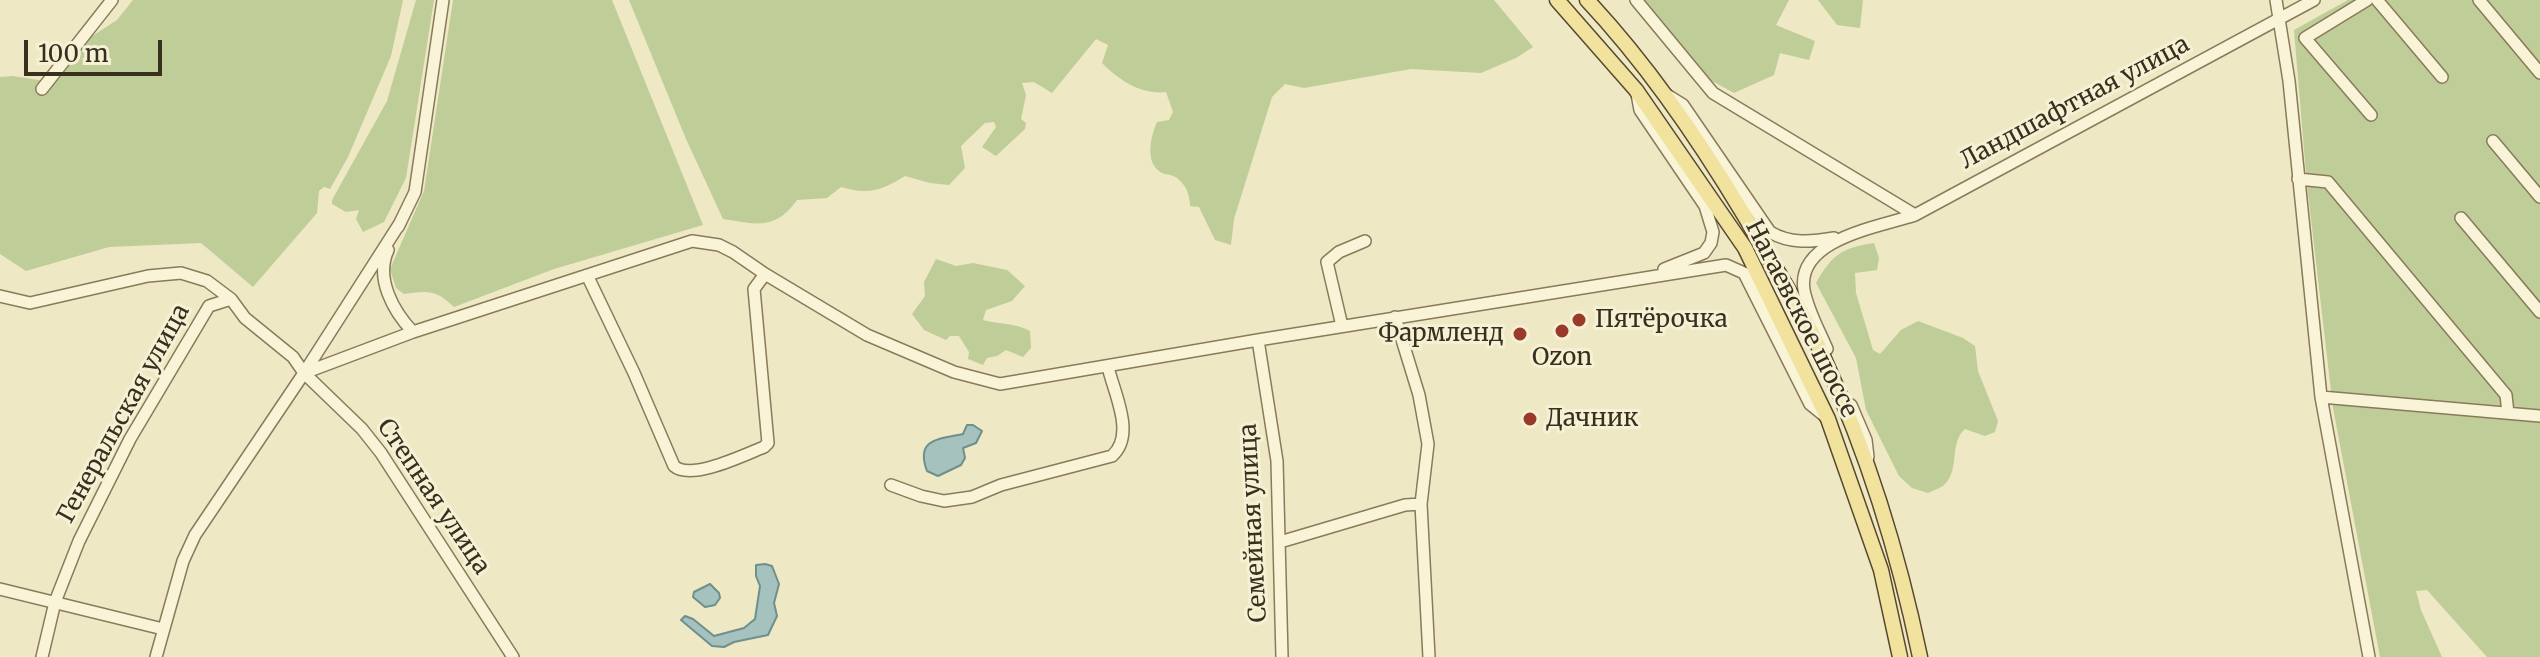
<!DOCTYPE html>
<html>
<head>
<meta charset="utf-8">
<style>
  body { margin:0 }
  #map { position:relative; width:2540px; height:657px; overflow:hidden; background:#eee8c5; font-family:Merriweather,serif }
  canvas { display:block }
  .scale { position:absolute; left:24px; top:40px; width:138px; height:36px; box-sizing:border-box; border:4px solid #392f1f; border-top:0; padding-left:10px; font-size:24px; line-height:28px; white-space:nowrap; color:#392f1f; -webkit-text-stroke:6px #f6f1d4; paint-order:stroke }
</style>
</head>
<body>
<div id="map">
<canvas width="2540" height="657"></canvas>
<div class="scale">100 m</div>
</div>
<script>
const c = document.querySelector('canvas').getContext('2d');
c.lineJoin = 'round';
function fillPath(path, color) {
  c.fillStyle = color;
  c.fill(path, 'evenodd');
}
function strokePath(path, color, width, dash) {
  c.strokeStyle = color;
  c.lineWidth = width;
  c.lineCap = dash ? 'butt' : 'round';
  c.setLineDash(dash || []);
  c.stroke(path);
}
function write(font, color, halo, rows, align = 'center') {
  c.font = font + ' Merriweather,serif';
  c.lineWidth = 6;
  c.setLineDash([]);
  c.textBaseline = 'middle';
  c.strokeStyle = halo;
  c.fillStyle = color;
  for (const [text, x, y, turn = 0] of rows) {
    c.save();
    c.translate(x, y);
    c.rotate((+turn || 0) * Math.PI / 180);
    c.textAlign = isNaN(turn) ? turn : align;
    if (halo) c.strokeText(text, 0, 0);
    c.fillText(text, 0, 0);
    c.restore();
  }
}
const green = new Path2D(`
  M133 0H403L391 56 348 157 330 189 324 187 319 191 317 213 253 287 201 243 109 247 26 271 0 254V77L13 76 45 81 63 55 117 20Z
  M416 0H434L406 178 384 222 363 232 356 219 359 210 346 212 332 204V200L387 101Z
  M453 0H612L703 225 554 269 454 307C435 289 428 291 404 294L396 288 390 269 424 191Z
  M629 0H1494L1533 47 1516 58 1481 73 1411 69 1304 88 1285 84 1272 97 1234 219 1231 245 1215 240 1199 207 1190 206C1190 195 1186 185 1177 178 1172 174 1163 175 1159 171 1145 161 1151 135 1157 122L1169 120 1173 112 1166 92C1141 95 1119 80 1102 63L1108 45 1096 39 1052 93 1034 82 1022 83 1026 95 1021 119 1026 123 1025 129 996 156 982 147 996 127 994 122 985 123 961 146 965 168 949 185 930 183 905 176C881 191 868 195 841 187L827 198 797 200C775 231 756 224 723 219L686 139Z
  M1639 0H1789L1776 25 1815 41 1809 60 1780 53 1774 75 1734 93 1703 76Z
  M1818 0H1863L1860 28 1837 25Z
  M2348 0H2540V657H2487L2427 590 2416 591 2421 610 2442 657H2380L2333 408 2307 185 2294 30Z
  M1874 243 1879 258 1877 270 1855 273 1856 293 1873 350 1880 354 1901 330 1918 321 1963 338 1975 346 1978 371 1998 421 1995 432 1985 436 1965 429C1949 443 1960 469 1945 484 1942 488 1933 490 1928 493L1912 488 1899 476 1866 410 1856 358 1816 283C1832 255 1841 248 1874 243Z
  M936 259 956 266 973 263 1007 270 1025 286 1012 301 986 310 983 320C1000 325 1014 322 1030 331L1031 348 1023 357 1006 350 997 356 987 358 983 365 968 359 969 352 959 336H950L946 340 924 330 912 314 925 296 924 282Z`);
const water = new Path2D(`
  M967 425H973L982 431 976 443 963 448 965 458 961 465 938 476 927 471C915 439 938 439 963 434Z
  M765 564 772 566 779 584 774 603 777 616 768 635 734 642 724 647 712 646 681 620 685 616 693 619 714 636 744 628 755 619 760 586 756 576V565Z
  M710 584 719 593 720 598 715 605 705 607 693 597 694 592Z`);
const minor = new Path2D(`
  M1636 0 1713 93 1915 215
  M2276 0 2289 81 2321 397 2369 657
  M2367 0 2305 38 2371 115
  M2377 0 2442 77
  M2479 0 2540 73
  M42 89 112 0
  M1637 94 1640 110 1705 206 1713 232 1711 243 1704 253 1664 269
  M1667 95 1683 105 1770 232C1790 244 1811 242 1834 238
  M2493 141 2540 197
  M2298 179 2328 182 2506 395 2508 413
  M2461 218 2540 312
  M398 227 415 192 443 0
  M388 250C375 278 393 311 413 332
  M587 275 634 373 674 466C691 481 744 455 764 447L768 443 754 289 765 274
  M0 296 30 303 148 276 181 273 207 281 231 299 245 318 293 357 304 373 362 429 381 453 513 657
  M1395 317 1419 395 1428 444 1421 504 1429 657
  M1342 326 1327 262 1339 252 1365 241
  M1258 340 1277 461 1282 657
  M1827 349C1819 330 1808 311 1804 290 1796 239 1879 227 1915 215L2314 0
  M304 373 413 332 692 241 719 245 733 252 765 274 867 335 954 372 1000 384 1258 340 1726 265 1744 273 1810 404 1826 417
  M2321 397 2540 416
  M1851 405 1866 440 1868 457
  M891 485 921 496 944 501 972 497 1001 485 1112 456C1136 435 1114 393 1108 367
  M1280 542 1405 505 1421 504
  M0 589 163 629
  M42 657 55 602 79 541 130 439 209 306 231 299
  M156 657 183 561 195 535 304 373 400 223`);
const major = new Path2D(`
  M1557 0 1636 90 1745 248 1828 419 1881 570 1900 657
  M1587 0C1648 65 1698 138 1744 215 1772 263 1804 312 1826 363 1869 457 1899 556 1920 657`);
const markers = [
  [1579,320,8,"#993a2a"],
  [1562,331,8,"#993a2a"],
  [1520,334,8,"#993a2a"],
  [1530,419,8,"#993a2a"]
];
const streetNames = [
  ["Ландшафтная улица",2075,103,-28],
  ["Нагаевское шоссе",1801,319,63],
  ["Генеральская улица",124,414,-61],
  ["Степная улица",433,497,56],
  ["Семейная улица",1254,523,-93]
];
const poiNames = [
  ["Пятёрочка",1595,320],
  ["Фармленд",1504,334,"right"],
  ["Ozon",1562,358,"center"],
  ["Дачник",1546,419]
];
fillPath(green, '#bfcd98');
fillPath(water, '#a6c2be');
strokePath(water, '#6d908c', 2);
strokePath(minor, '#897a5b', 14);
strokePath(major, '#57482f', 17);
strokePath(minor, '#f9f4d8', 11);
strokePath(major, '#f1e39d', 14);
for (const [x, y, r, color] of markers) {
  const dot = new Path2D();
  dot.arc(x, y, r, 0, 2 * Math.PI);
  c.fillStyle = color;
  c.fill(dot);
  strokePath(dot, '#f6f1d4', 3);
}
write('24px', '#392f1f', '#f6f1d4', streetNames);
write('24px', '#392f1f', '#f6f1d4', poiNames, 'left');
</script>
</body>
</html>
